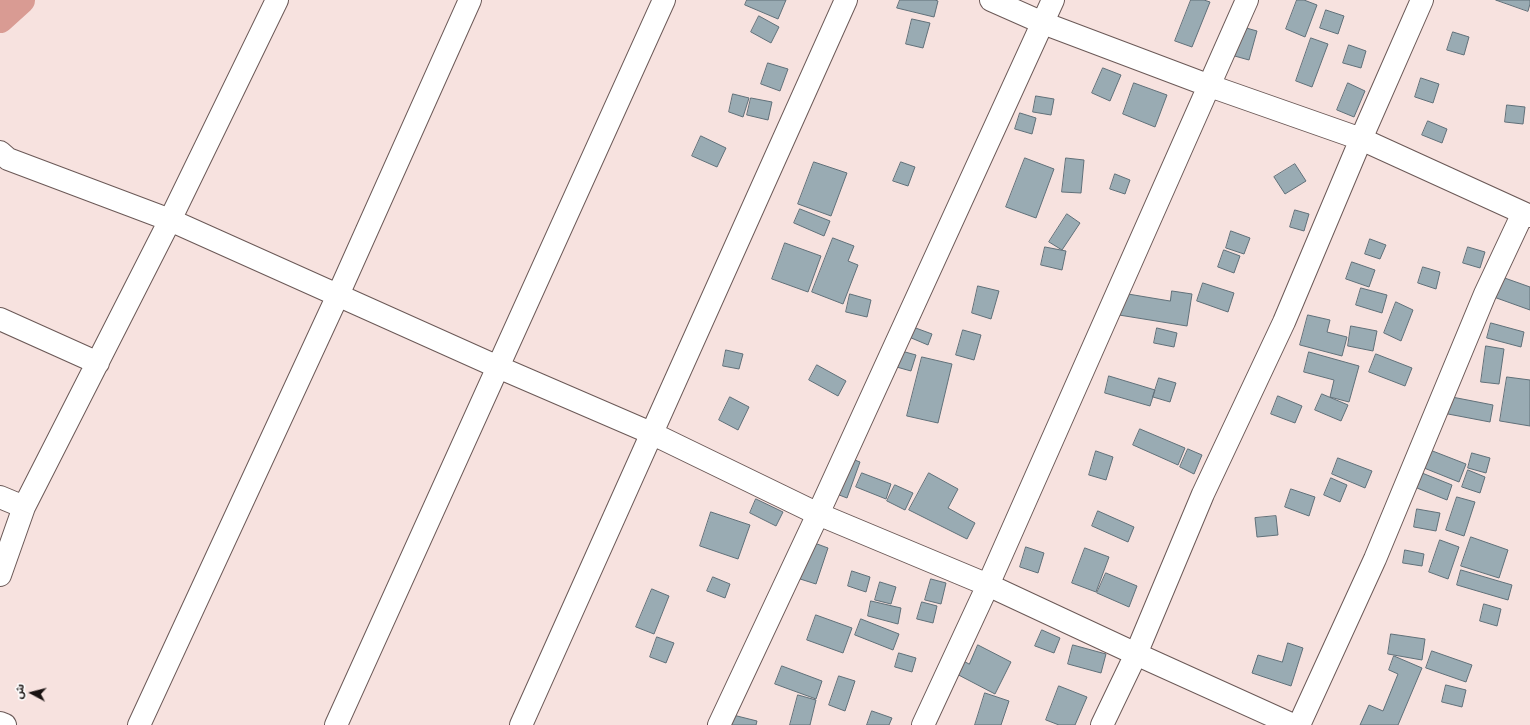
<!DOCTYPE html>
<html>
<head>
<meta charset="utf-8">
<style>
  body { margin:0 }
  #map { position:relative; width:1530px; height:725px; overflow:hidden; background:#f7e2df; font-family:Figtree,"Noto Sans Arabic",sans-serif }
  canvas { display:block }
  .north { position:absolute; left:12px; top:673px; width:40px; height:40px; -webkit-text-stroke:3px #fff; paint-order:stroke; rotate:277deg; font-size:11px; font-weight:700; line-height:16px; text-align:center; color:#191211 }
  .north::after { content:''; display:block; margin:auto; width:14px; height:18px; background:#191211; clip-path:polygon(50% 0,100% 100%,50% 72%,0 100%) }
</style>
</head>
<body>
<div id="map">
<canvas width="1530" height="725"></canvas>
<div class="north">ش</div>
</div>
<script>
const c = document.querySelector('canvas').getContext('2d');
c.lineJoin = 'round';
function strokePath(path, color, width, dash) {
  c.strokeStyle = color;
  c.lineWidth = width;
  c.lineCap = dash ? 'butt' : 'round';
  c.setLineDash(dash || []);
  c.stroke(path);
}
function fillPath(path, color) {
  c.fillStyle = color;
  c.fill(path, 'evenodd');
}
const canal = new Path2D(`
  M0 19 21 0`);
const building = new Path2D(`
  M747 0H786L778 19 745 5Z
  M900 0H935L938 1 934 17 897 8Z
  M1191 0H1204L1210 2 1192 47 1175 41Z
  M1297 0H1304L1317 5 1305 37 1286 29Z
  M1496 0H1530V4L1528 11Z
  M1326 10 1344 16 1338 34 1320 28Z
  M759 16 779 27 771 43 751 32Z
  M912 19 930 23 923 48 906 44Z
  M1239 26 1257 31 1249 60 1231 55Z
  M1453 32 1469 37 1464 55 1447 50Z
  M1311 38 1328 44 1312 87 1296 81Z
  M1349 45 1366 51 1361 68 1343 63Z
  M768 63 788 69 780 91 761 84Z
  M1103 68 1121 75 1110 101 1092 93Z
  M1421 78 1439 84 1433 103 1415 97Z
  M1134 83 1167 95 1155 127 1123 114Z
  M1348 83 1365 91 1354 117 1337 110Z
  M733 94 749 98 743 117 729 112Z
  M1036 96 1054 99 1051 115 1033 112Z
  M751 98 772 102 768 120 747 115Z
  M1507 105 1525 107 1523 124 1505 122Z
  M1020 113 1036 118 1032 134 1015 129Z
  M1428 121 1447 129 1442 143 1422 135Z
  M701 136 726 148 717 167 692 156Z
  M1025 158 1054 169 1036 218 1006 207Z
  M1066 158 1084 160 1081 193 1062 192Z
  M814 162 847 173 831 216 798 204Z
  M901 162 915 167 908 186 893 181Z
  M1295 164 1306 181 1285 194 1274 177Z
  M1115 174 1130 180 1125 194 1110 189Z
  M800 209 830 221 824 236 794 223Z
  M1295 210 1309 214 1304 231 1290 227Z
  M1067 214 1080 223 1062 250 1049 242Z
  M1231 231 1250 238 1244 254 1226 248Z
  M833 238 854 246 848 261 858 265 843 304 812 292Z
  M1370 239 1386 245 1380 259 1365 254Z
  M785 243 821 256 808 292 772 279Z
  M1045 247 1066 251 1062 270 1041 265Z
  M1468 247 1485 252 1480 268 1463 263Z
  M1224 250 1240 256 1234 273 1218 267Z
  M1352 262 1375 270 1369 287 1346 279Z
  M1423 267 1440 272 1436 289 1418 283Z
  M1499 276 1530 287V310L1491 296Z
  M1203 283 1234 293 1228 312 1197 301Z
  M978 286 999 291 991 319 972 313Z
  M1361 288 1387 295 1382 313 1356 305Z
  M1172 291 1192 294 1187 326 1119 315 1122 293 1170 301Z
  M850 294 871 300 867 317 846 312Z
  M1396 302 1413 310 1401 341 1384 333Z
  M1308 315 1330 320 1327 332 1347 337 1342 356 1300 345Z
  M1491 323 1524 332 1521 347 1487 338Z
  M1351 326 1377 331 1373 351 1348 346Z
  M913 327 932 334 928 345 909 337Z
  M1157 328 1177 333 1174 347 1154 343Z
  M963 330 981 335 974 360 956 355Z
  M1486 346 1504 349 1499 384 1481 382Z
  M726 350 743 354 739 369 723 366Z
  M898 350 916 355 911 371 893 366Z
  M1309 352 1359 366 1349 402 1330 397 1334 380 1304 372Z
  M1376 354 1412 368 1405 386 1369 372Z
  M922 357 952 364 938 423 907 416Z
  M817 365 846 381 838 396 809 380Z
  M1109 376 1155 390 1150 406 1105 393Z
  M1507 377 1530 380V426L1500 421Z
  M1159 378 1176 383 1170 402 1153 397Z
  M1322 394 1348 405 1341 421 1315 410Z
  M1278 396 1302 406 1295 423 1271 414Z
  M730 397 749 407 738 430 719 420Z
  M1452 397 1493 405 1490 422 1448 414Z
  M1140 429 1185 448 1178 465 1133 445Z
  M1188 449 1202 455 1194 474 1180 467Z
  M1430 450 1466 464 1459 482 1424 468Z
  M1096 451 1113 457 1106 480 1089 475Z
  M1472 453 1490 458 1486 473 1468 468Z
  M847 457 860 462 847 498 834 493Z
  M1338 458 1372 471 1365 488 1332 474Z
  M1468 470 1485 477 1480 493 1462 487Z
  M862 473 891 484 886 499 856 487Z
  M929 473 958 489 948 508 975 523 967 539 909 510Z
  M1422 473 1452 485 1447 500 1417 488Z
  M1331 478 1347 485 1340 502 1324 495Z
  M895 485 913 493 905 510 887 501Z
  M1291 489 1315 497 1309 516 1285 507Z
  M1457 497 1475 502 1464 536 1446 530Z
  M756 499 783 512 776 526 750 513Z
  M1417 509 1440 513 1436 531 1414 527Z
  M1098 511 1134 527 1128 542 1092 526Z
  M711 512 750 525 738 559 700 546Z
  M1276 516 1278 535 1257 537 1255 518Z
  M1471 537 1508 550 1499 578 1461 566Z
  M1440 540 1459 547 1448 579 1429 572Z
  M809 541 828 548 816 584 797 578Z
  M1026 547 1044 553 1038 573 1020 567Z
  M1085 548 1109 557 1096 592 1072 583Z
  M1405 550 1424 554 1422 566 1403 563Z
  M1461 570 1512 585 1508 600 1457 585Z
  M852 571 870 577 866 592 848 586Z
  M1106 573 1137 586 1129 607 1097 593Z
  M713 577 730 584 725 598 707 591Z
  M931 579 946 583 941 604 925 600Z
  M880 582 896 587 891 604 875 600Z
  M652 589 669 596 654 634 636 627Z
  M871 601 901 608 898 624 868 616Z
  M922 602 937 606 933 623 917 619Z
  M1484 604 1501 609 1497 626 1480 621Z
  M816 615 852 628 843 653 807 640Z
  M861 619 899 634 893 650 855 635Z
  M1042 630 1060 638 1054 653 1035 646Z
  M1391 634 1425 639 1422 660 1388 654Z
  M657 637 674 643 666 663 650 657Z
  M1288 643 1303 648 1291 686 1252 673 1258 655 1282 662Z
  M978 645 1011 662 995 694 949 670 956 657 969 664Z
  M1073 645 1106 654 1101 673 1068 664Z
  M1432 651 1472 665 1466 682 1426 668Z
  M899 653 916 658 912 672 895 667Z
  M1394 656 1422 668 1398 725H1360L1369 705 1383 711 1398 674 1389 670Z
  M782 666 822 681 816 699 775 684Z
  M839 676 855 681 845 711 829 705Z
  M1446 685 1466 690 1462 707 1442 702Z
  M1059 686 1087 697 1075 725H1059L1046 720Z
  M985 693 1009 701 1001 725H975Z
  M798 695 816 700 810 725H790Z
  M872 711 892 718 889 725H867Z
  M729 714 757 721 756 725H726Z`);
const minor = new Path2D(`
  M991 0 1043 23 1210 86 1361 139 1530 216
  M0 152 8 159 170 220 498 367 651 433 818 514 988 585 1136 654 1293 725
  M0 319 98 363
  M0 497 24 507
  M0 575 24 507 170 220 277 0
  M0 723 5 725
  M139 725 338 295 470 0
  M336 725 664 0
  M521 725 846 0
  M719 725 818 514 1053 0
  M923 725 988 585 1247 0
  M1102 725 1136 654 1203 494 1284 322 1361 139 1422 0
  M1299 725 1375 559 1485 294 1523 213`);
strokePath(canal, '#d99b93', 28);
fillPath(building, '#99abb3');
strokePath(building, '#607079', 1);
strokePath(minor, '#6b5957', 24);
strokePath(minor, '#fff', 22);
</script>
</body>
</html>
